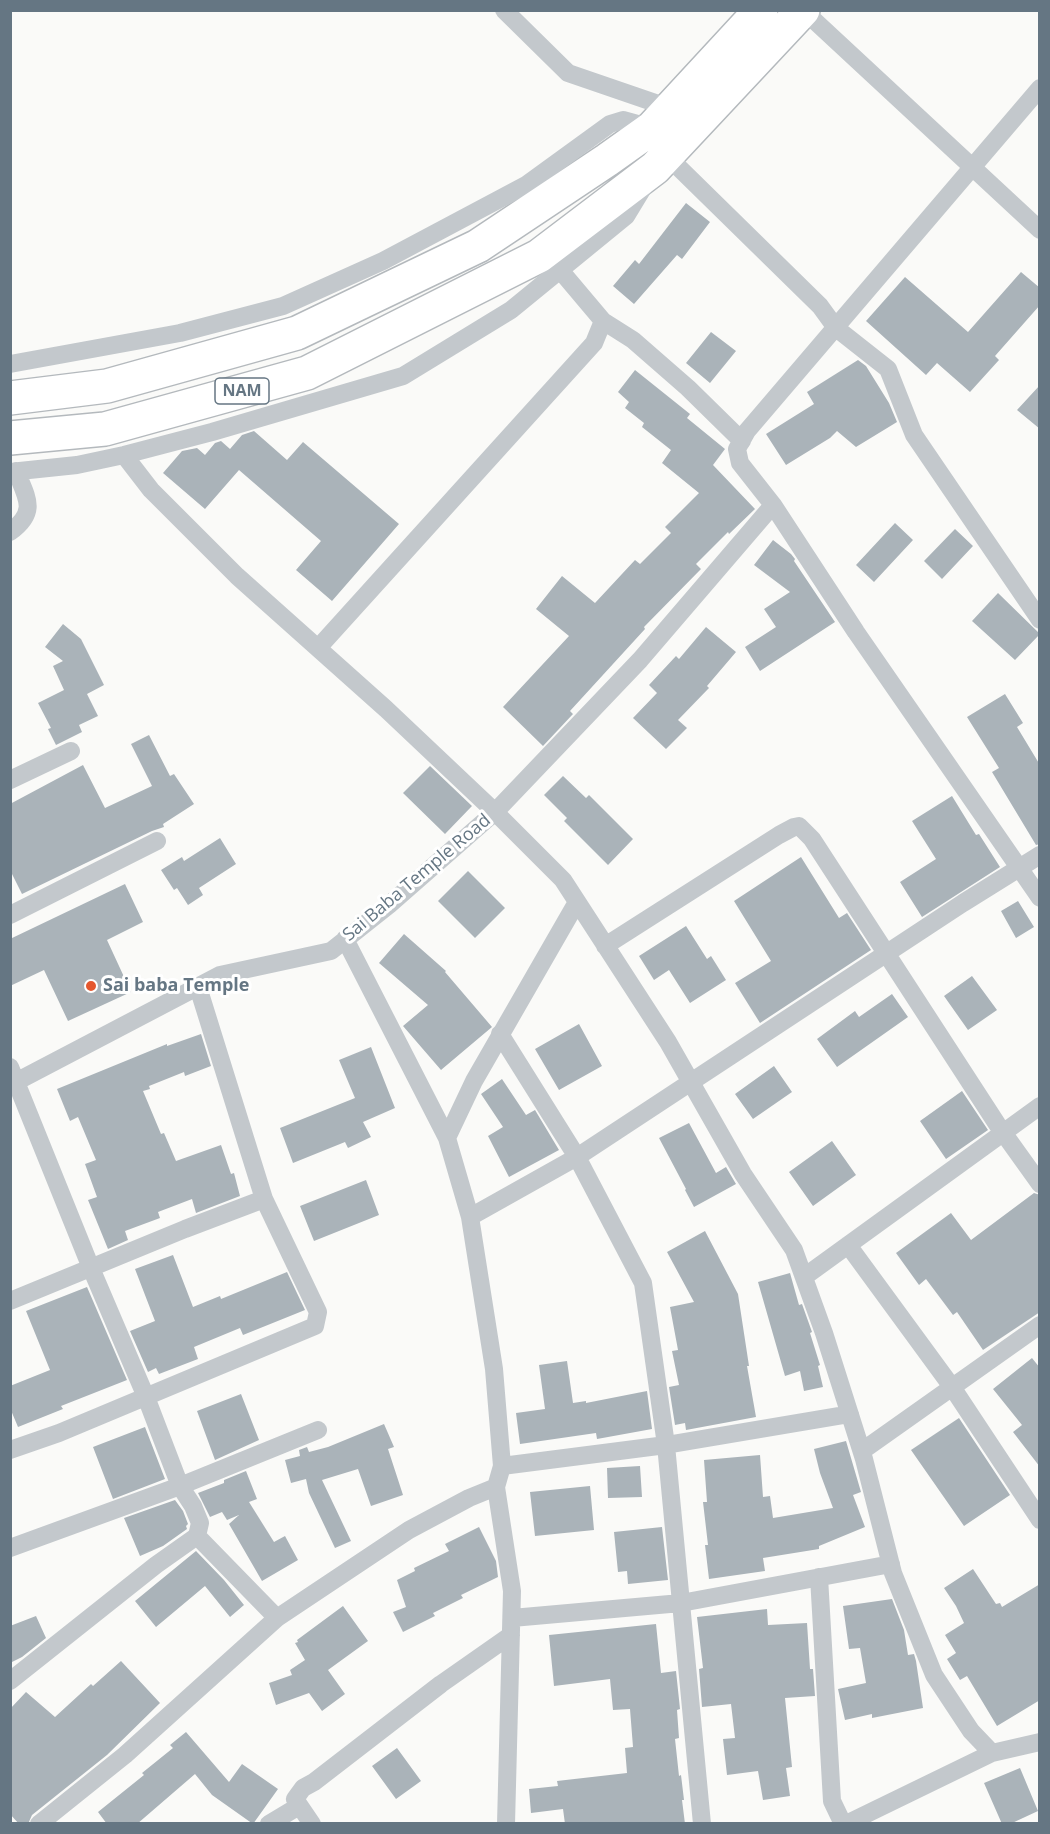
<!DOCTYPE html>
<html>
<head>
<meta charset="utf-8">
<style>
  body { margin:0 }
  #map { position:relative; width:1050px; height:1834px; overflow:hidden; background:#fafaf8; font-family:"Open Sans",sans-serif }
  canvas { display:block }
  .frame { position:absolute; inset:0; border:12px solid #657683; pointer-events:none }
</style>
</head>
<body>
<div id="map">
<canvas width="1050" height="1834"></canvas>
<div class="frame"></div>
</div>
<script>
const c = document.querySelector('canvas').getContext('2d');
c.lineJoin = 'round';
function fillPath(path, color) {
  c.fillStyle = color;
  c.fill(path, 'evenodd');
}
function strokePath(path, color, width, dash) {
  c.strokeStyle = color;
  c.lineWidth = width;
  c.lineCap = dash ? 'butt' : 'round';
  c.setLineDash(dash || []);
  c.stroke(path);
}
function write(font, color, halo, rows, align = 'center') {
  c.font = font + ' "Open Sans",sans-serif';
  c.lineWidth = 6;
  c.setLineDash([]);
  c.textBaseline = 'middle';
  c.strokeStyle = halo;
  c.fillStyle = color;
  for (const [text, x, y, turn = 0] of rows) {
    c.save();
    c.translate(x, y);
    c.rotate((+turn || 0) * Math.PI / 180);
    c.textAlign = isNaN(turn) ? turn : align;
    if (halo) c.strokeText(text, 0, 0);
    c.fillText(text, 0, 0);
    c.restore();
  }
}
const building = new Path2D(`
  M686 203 710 222 682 259 677 255 634 304 613 286 635 260 639 264Z
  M1021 272 1040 288V305L995 356 999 360 970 392 937 363 926 375 866 321 905 277 968 332Z
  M711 332 736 351 710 383 686 363Z
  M858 360 866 366 889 403 897 422 856 447 837 431 830 438 786 465 766 434 814 404 807 392Z
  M635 370 690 414 687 418 725 449 713 465 755 509 729 534 728 532 696 564 701 569 644 627 645 629 570 711 573 714 543 746 503 707 569 636 536 609 562 576 595 603 635 560 640 564 671 533 665 527 699 493 662 463 671 450 642 427 644 423 625 408 629 402 618 392Z
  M1040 385V429L1017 410Z
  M254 431 287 460 303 442 399 524 332 601 296 570 321 541 239 470 205 509 163 473 182 451 197 448 205 455 215 443 221 441 230 449 242 435Z
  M895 523 913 540 874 582 856 565Z
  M955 529 973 546 942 579 924 561Z
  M773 540 791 554 795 559 794 561 835 622 760 671 745 647 776 627 764 609 790 592 754 565Z
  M998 593 1040 634 1015 660 972 621Z
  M63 624 81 639 104 685 87 694 98 716 79 725 82 732 56 745 48 729 51 728 38 703 64 690 53 666 63 661 45 647Z
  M706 627 736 652 707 686 709 688 678 720 687 728 666 749 633 718 657 693 649 685 676 656 679 659Z
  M1005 694 1023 723 1017 727 1040 765V844L1036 845 992 772 999 768 967 717Z
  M149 735 170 776 174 774 194 804 163 824 164 827 152 831 22 894 10 870V804L83 765 105 808 152 786 131 744Z
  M430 766 472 806 445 834 403 793Z
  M563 776 586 798 589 795 633 839 608 865 564 821 567 818 544 795Z
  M952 796 976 835 979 834 1000 867 922 917 900 882 936 859 912 821Z
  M220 838 236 864 199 888 203 895 188 905 177 888 174 890 161 870 182 857 184 861Z
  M801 857 839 918 847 913 871 950 760 1023 735 983 771 961 734 901Z
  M468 871 505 908 475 938 438 901Z
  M125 884 143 922 107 940 131 992 68 1021 44 970 10 986V939Z
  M1018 901 1034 927 1016 938 1001 911Z
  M686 926 707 959 711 956 726 980 690 1003 669 970 654 980 639 956Z
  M404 934 446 971 445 972 492 1027 441 1070 403 1026 428 1005 379 963Z
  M972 976 997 1010 968 1030 944 996Z
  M892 994 908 1017 837 1067 817 1039 855 1011 859 1017Z
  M579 1024 602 1066 559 1090 535 1049Z
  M201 1034 211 1066 185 1076 184 1072 149 1086 150 1089 143 1091 161 1134 164 1133 176 1161 221 1145 231 1174 234 1173 240 1196 196 1213 192 1199 158 1212 160 1218 125 1231 128 1240 108 1249 88 1200 97 1197 85 1164 96 1160 78 1117 70 1121 57 1089 167 1044V1046Z
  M371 1047 395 1108 363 1122 371 1137 348 1148 345 1142 293 1163 280 1128 355 1098 339 1060Z
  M774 1066 792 1092 753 1119 735 1094Z
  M502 1079 526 1115 535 1110 559 1150 509 1177 488 1136 503 1127 481 1094Z
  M962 1091 988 1130 946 1159 920 1121Z
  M689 1123 716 1173 726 1167 736 1184 694 1207 685 1190 686 1189 659 1138Z
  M832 1141 856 1175 813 1206 789 1172Z
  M366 1180 379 1215 314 1241 300 1206Z
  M1034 1193 1040 1195V1312L983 1350 957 1312 953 1315 926 1279 919 1285 896 1253 951 1213 971 1240Z
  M705 1231 738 1294 749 1366H747L756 1417 686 1430 685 1423 675 1425 669 1387 679 1385 672 1351 678 1350 670 1307 694 1302 667 1252Z
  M173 1255 193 1307 220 1296 221 1299 287 1272 305 1310 243 1335 240 1328 194 1347 198 1359 159 1374 156 1368 148 1372 130 1331 155 1321 135 1269Z
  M790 1273 799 1305 802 1304 812 1332 810 1333 820 1365 818 1366 823 1387 804 1391 800 1371 785 1376 758 1282Z
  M87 1287 127 1380 61 1406 63 1409 18 1427 10 1408V1386L50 1370 26 1311Z
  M1032 1358 1040 1368V1467L1013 1432 1022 1425 993 1389Z
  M567 1361 573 1403 586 1401V1403L647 1391 652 1429 597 1439 596 1433 520 1444 516 1413 545 1409 539 1365Z
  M241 1394 259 1440 215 1460 197 1411Z
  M959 1418 1010 1495 964 1526 911 1450Z
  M384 1424 394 1447 388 1449 403 1495 371 1506 358 1469 322 1480 351 1541 335 1548 309 1493 306 1479 291 1483 285 1460 300 1456 299 1450 307 1447 309 1452 328 1447Z
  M145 1427 165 1479 113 1499 93 1447Z
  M846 1441 861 1492 853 1495 865 1527 819 1546V1549L763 1558 765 1571 709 1579 705 1545H708L703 1502H707L704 1460 760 1455 763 1497 770 1496 773 1518 833 1508 820 1473 814 1449Z
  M640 1466 642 1497 608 1498 607 1468Z
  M246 1471 257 1499 249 1502 274 1542 285 1536 298 1560 262 1581 229 1524 239 1515 227 1520 222 1512 210 1517 198 1493 224 1483V1480Z
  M590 1486 594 1530 535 1536 530 1492Z
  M175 1500 183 1511 188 1524 186 1526 187 1529 163 1546 140 1556 124 1518Z
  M479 1527 496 1561 498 1577 461 1595 463 1598 433 1613 435 1616 403 1632 393 1612 406 1607 397 1580 415 1571 414 1568 449 1551 445 1544Z
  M662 1527 668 1580 628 1584 627 1571 618 1572 614 1532Z
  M196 1551 224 1580 244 1605 230 1617 205 1586 156 1627 135 1601Z
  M973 1569 996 1604 1000 1603 1002 1607 1040 1584V1700L997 1726 967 1676 960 1680 947 1659 956 1653 945 1635 964 1623 956 1606 944 1588Z
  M892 1599 904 1630 908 1655 914 1654 916 1661 923 1708 872 1718V1714L845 1720 838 1689 866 1683 860 1648 849 1649 843 1606Z
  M343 1606 368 1641 328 1670 345 1694 322 1711 309 1693 276 1705 269 1683 292 1675 290 1670 305 1660 295 1643 298 1642 297 1640Z
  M767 1609 768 1625 807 1623 810 1669H813L815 1696 785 1698 792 1767 786 1768 790 1796 763 1800 758 1771 727 1775 723 1739 735 1738 731 1704 702 1707 699 1669 703 1668 697 1617Z
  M36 1616 46 1638 22 1657 10 1663V1626Z
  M656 1624 661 1673 676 1671 680 1709 677 1710 679 1738 675 1739 679 1776 681 1775 684 1800H682L685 1824H565L563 1809 531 1813 529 1789 558 1786 557 1781 627 1773 625 1748 633 1747 630 1709 613 1710 610 1679 554 1686 549 1635Z
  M121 1661 160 1703 107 1755 32 1815 28 1824H19L10 1814V1709L26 1692 55 1717 91 1684 93 1686Z
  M186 1732 229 1782 242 1764 278 1789 253 1824 212 1795 195 1774 137 1824H107L98 1812 144 1775 142 1773 173 1748 170 1745Z
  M397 1748 421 1781 396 1799 372 1766Z
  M1020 1768 1038 1811 1010 1824H1002L984 1783Z`);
const street = new Path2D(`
  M504 10 568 73 670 108
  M803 10 1040 230
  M1040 88 747 431 737 449 740 463 773 505 856 632 1040 898
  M667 156 820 306 836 328 888 369 914 435 1040 620
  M603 321 633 340 688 388 742 441
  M10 364 180 333 283 306 383 261 526 185 610 124 623 120 652 128
  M124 455 151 490 237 576 386 709 495 812 563 880 668 1042 743 1174 794 1250 824 1333 864 1459 893 1573 934 1675 971 1731 992 1753 1040 1742
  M10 472 77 465 124 455 212 432 403 376 511 310 626 216 643 188
  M10 532C38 512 27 498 16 471
  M318 648 594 343 603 321 560 270
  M10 780 71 751
  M10 915 157 841
  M345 939 447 1138
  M605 946 779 835 794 827 799 826 812 839 997 1124 1040 1184
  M500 1034 577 1157 470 1217 494 1369 502 1466
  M10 1067 91 1268 146 1397 180 1486 193 1506 200 1523 197 1536 156 1565 10 1681
  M10 1085 220 975 331 951 389 905 495 812 640 660 773 505
  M470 1217 447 1138 474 1081 577 902
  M848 1245 952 1387 1040 1520
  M804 1277 1040 1106
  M10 1301 185 1229 264 1199 198 987
  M10 1450 59 1433 315 1326 318 1312 264 1199
  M862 1451 1040 1325
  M496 1487 512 1591 506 1824
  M197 1536 277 1618
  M10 1548 180 1486 318 1430
  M819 1577 832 1801 843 1824
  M512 1618 681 1603 891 1564
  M39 1824 125 1755 277 1618 409 1530 469 1498 496 1487 502 1466 666 1445 850 1414
  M269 1824 299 1806
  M312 1824 295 1799 303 1788 314 1782 441 1684 511 1635
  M702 1824 666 1445 643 1283 577 1157 963 903 1040 855
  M846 1824 992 1753`);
const highway = new Path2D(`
  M10 398 107 386 297 333 478 246 607 160 652 128 761 10
  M10 438 105 429 307 373 539 256 655 168 803 10`);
const markers = [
  [91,986,6,"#e4572e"]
];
const shields = [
  [242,391,54]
];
const shieldNames = [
  ["NAM",242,391]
];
const streetNames = [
  ["Sai Baba Temple Road",417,878,-40]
];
const poiNames = [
  ["Sai baba Temple",103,986]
];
fillPath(building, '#aab3b9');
strokePath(highway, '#b4b9bd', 36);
strokePath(street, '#c3c8cc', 18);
strokePath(highway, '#fff', 33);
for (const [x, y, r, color] of markers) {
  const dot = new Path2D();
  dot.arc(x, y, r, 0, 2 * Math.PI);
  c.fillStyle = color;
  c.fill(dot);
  strokePath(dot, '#fff', 2);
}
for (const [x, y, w] of shields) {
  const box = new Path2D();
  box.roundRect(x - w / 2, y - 13, w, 26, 4.5);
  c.fillStyle = '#fff';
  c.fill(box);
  strokePath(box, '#657683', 1.5);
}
write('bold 16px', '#657683', null, shieldNames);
write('18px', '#657683', '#fff', streetNames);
write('bold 18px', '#657683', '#fff', poiNames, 'left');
</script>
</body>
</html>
